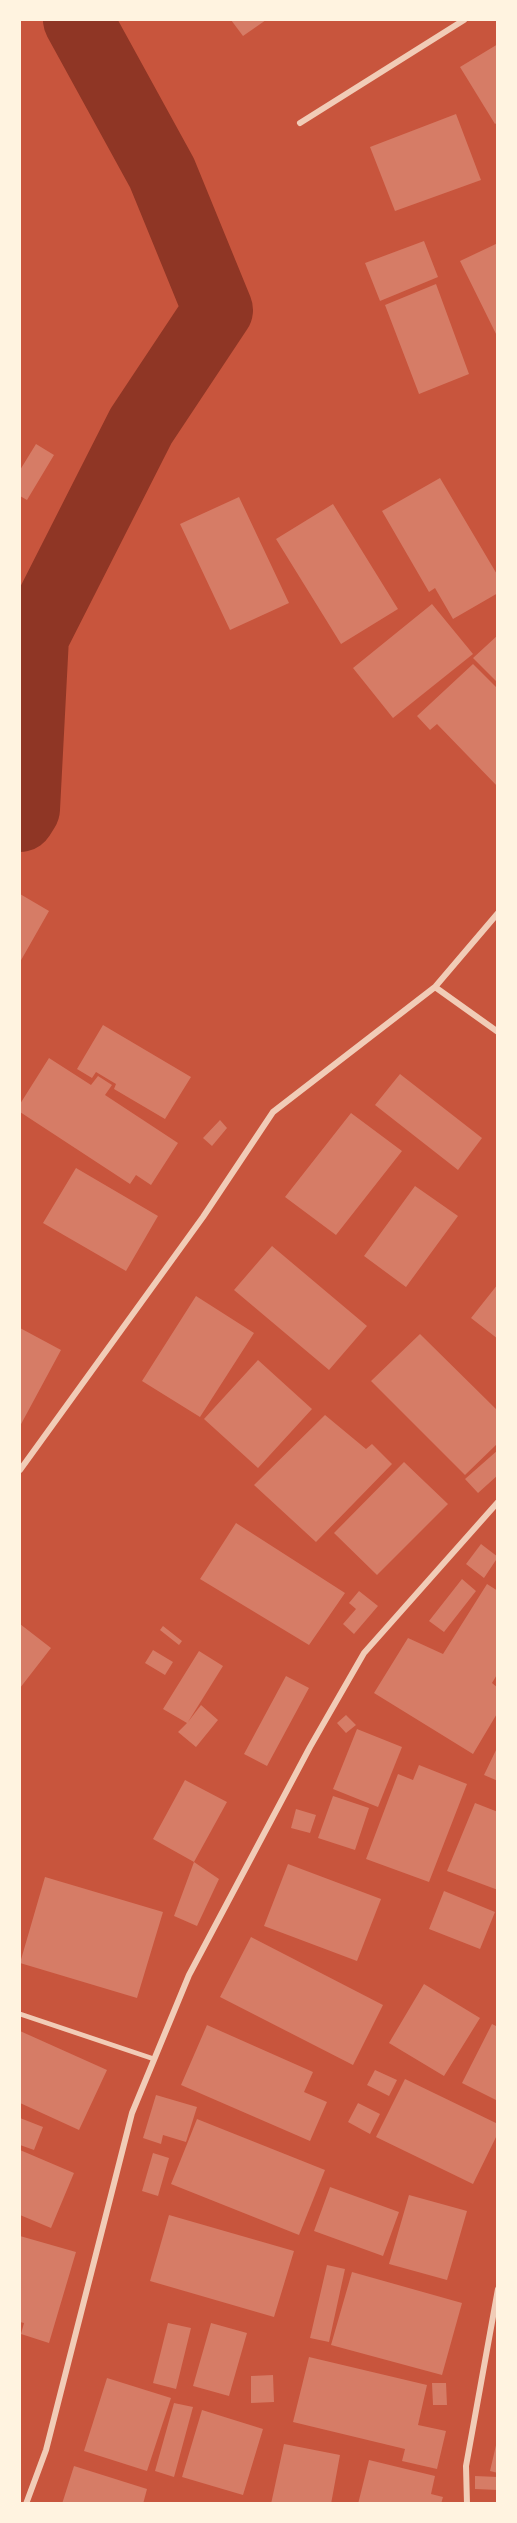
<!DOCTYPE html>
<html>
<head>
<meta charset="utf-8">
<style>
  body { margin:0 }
  #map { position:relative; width:517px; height:2523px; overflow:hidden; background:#c8553d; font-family:Montserrat,sans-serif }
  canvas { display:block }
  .frame { position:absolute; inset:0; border:21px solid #fff3e0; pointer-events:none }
</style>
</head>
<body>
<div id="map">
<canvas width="517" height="2523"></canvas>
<div class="frame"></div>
</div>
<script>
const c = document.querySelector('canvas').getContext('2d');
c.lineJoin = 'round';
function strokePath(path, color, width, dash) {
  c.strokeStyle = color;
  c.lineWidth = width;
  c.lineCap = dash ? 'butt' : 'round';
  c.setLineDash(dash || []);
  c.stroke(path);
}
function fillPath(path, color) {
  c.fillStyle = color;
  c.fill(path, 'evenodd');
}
const river = new Path2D(`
  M20 817 25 809 34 637 141 426 218 310 162 173 78 20`);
const building = new Path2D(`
  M231 20H266L243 36Z
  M498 44V122L495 124 460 67Z
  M456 114 481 180 395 211 370 147Z
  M424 241 438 277 380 301 365 263Z
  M498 243V338L460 261Z
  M436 284 469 374 419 394 385 305Z
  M36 444 54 455 27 500 20 496V470Z
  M440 478 498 576V593L453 619 435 588 429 592 382 511Z
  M239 497 289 603 230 630 180 524Z
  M333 504 398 609 341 644 276 539Z
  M432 604 473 654 393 718 353 668Z
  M498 635V683L473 658Z
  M473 664 498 689V787L437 724 430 730 417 716Z
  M20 894 49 911 20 962Z
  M103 1025 191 1077 165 1119 114 1089 116 1084 96 1072 92 1078 77 1069Z
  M49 1058 91 1085 98 1076 112 1085 105 1095 178 1143 151 1185 136 1175 130 1184 20 1112V1104Z
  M400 1074 482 1138 458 1170 375 1105Z
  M351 1113 402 1151 336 1235 285 1197Z
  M220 1120 227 1128 212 1146 203 1138Z
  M76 1168 158 1216 126 1271 43 1223Z
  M415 1186 458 1216 406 1287 364 1256Z
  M272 1246 367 1326 329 1370 234 1290Z
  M498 1284V1339L471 1318Z
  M196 1296 254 1333 200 1417 142 1381Z
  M20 1328 61 1350 20 1426Z
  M420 1334 498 1411V1443L465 1475 371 1381Z
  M258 1360 312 1409 258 1468 204 1419Z
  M325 1415 366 1449 372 1444 392 1464 316 1542 254 1485Z
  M498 1450V1475L478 1493 465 1479Z
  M404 1462 448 1504 377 1575 334 1533Z
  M236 1523 345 1593 309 1645 200 1579Z
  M481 1544 498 1557 484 1578 466 1564Z
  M462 1579 476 1591 444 1632 429 1621Z
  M487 1584 498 1591V1673L492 1683 498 1688V1712L473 1754 374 1693 408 1638 443 1654Z
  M359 1591 378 1606 354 1634 343 1624 356 1609 349 1603Z
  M20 1624 51 1648 20 1688Z
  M163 1626 182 1641 179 1645 160 1630Z
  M153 1650 173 1662 165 1675 145 1663Z
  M199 1651 223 1666 188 1722 201 1705 218 1720 196 1747 178 1732 187 1723 163 1709Z
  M286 1676 309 1688 267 1766 244 1754Z
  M346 1715 356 1725 346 1733 337 1723Z
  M357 1729 402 1747 378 1807 333 1789Z
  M498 1746V1781L484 1775Z
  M419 1765 467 1784 429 1882 366 1859 398 1774 413 1780Z
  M185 1780 227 1802 194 1862 153 1839Z
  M333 1796 369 1808 355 1850 318 1838Z
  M475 1803 498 1812V1890L447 1871Z
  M296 1809 316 1815 310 1833 291 1828Z
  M194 1862 219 1879 197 1926 174 1916Z
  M288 1864 381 1899 357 1961 264 1926Z
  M45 1877 163 1912 137 1998 20 1963Z
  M444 1891 495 1912 480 1949 429 1929Z
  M251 1937 383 2005 353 2065 220 1997Z
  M424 1984 480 2018 444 2076 389 2043Z
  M492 2024 498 2027V2101L462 2083Z
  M207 2025 313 2072 304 2092 327 2102 310 2141 181 2085Z
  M20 2031 107 2070 79 2130 20 2103Z
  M375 2070 397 2080 389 2096 367 2085Z
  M405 2079 498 2124V2133L473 2184 376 2137Z
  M156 2095 197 2107 186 2142 163 2135 161 2144 143 2138Z
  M358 2103 380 2114 370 2134 348 2122Z
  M20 2118 43 2127 34 2150 20 2145Z
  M197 2119 325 2170 299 2235 171 2184Z
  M20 2150 74 2173 51 2228 20 2215Z
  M153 2153 169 2158 158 2196 142 2191Z
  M330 2187 399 2212 383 2256 314 2231Z
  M409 2195 467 2211 447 2280 389 2264Z
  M169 2215 294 2251 274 2317 150 2281Z
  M20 2236 76 2252 49 2343 21 2334 24 2323 20 2322Z
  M327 2265 345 2269 329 2342 310 2338Z
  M352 2272 462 2303 442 2375 331 2345Z
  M168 2323 191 2328 176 2389 153 2383Z
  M211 2323 247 2333 229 2396 193 2386Z
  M309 2357 427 2385 418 2425 446 2431 437 2469 402 2461 405 2449 293 2422Z
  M273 2375 274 2402 251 2403V2376Z
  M107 2378 171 2398 147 2471 84 2451Z
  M432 2383H446L447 2405H433Z
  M174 2403 193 2407 174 2477 155 2471Z
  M202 2410 263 2429 243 2495 182 2477Z
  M497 2441H498V2473L490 2471Z
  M284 2444 340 2455 331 2504H271Z
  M369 2460 435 2476 431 2494 443 2497 441 2504H358Z
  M74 2466 147 2489 143 2504H62Z
  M475 2476 498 2477V2490L475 2489Z`);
const service = new Path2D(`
  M20 2014 154 2059`);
const minor = new Path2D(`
  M300 123 464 20
  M435 987 498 1032
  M20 1470 203 1217 273 1112 435 987 498 913
  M26 2504 46 2450 132 2113 189 1975 310 1747 364 1653 498 1502
  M467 2504 466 2466 498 2289`);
strokePath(river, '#8f3625', 70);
fillPath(building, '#d67c66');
strokePath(service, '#f1ccb7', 4.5);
strokePath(minor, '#f1ccb7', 6);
</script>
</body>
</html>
